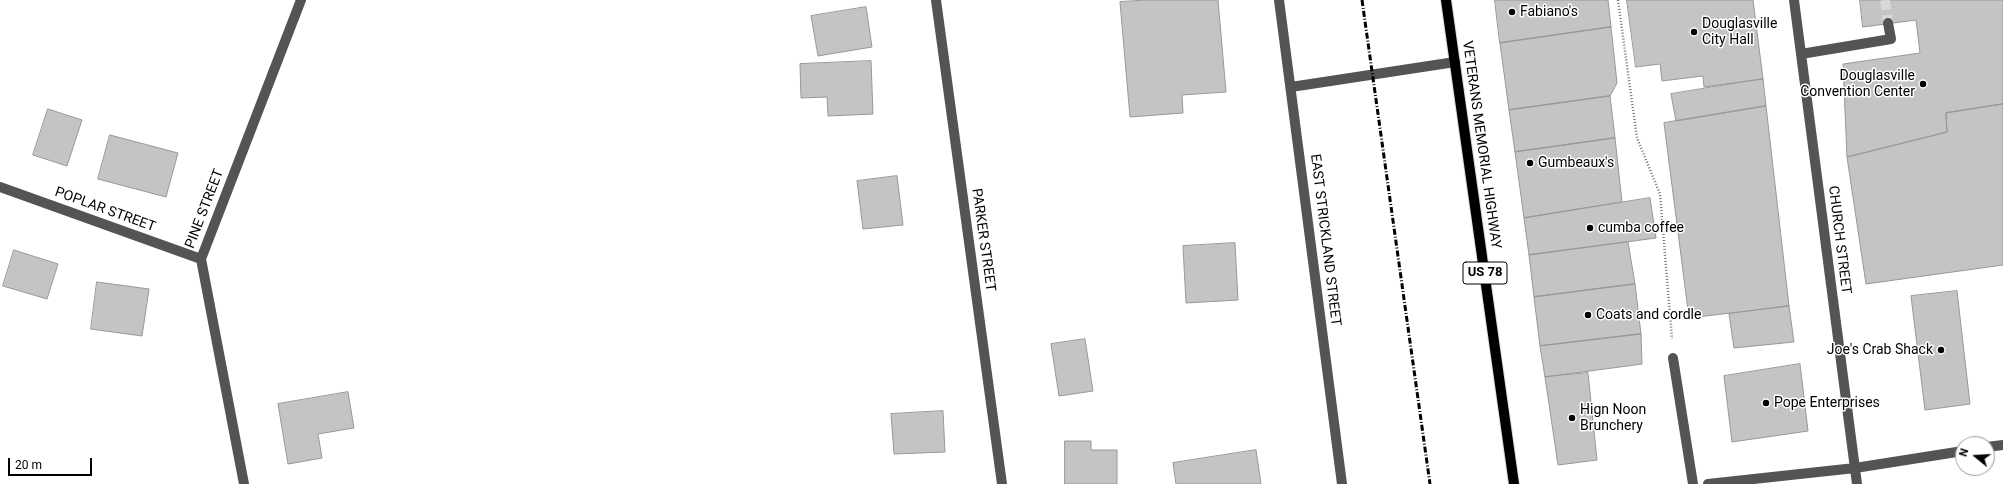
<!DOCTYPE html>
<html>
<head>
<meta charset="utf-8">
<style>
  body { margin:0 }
  #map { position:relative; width:2003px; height:484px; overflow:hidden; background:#fff; font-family:Roboto,sans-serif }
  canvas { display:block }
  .north { position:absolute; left:1955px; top:436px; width:40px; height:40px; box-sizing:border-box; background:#fff; border:1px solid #999; border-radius:50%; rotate:288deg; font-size:11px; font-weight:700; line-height:16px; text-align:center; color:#000 }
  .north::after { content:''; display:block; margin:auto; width:14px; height:18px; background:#000; clip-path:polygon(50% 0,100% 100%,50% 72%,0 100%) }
  .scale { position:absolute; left:8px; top:458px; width:84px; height:18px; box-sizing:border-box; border:2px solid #000; border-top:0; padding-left:5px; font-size:12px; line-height:14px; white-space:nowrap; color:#000; -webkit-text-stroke:3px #fff; paint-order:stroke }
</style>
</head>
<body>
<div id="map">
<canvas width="2003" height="484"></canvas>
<div class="north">N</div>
<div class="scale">20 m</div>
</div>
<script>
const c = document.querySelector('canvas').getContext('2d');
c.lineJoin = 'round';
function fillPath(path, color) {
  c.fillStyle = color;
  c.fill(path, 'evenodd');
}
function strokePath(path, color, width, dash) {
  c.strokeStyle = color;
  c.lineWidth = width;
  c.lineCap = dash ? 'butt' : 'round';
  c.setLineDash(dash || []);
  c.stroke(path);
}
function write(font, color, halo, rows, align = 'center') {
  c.font = font + ' Roboto,sans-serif';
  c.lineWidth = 3;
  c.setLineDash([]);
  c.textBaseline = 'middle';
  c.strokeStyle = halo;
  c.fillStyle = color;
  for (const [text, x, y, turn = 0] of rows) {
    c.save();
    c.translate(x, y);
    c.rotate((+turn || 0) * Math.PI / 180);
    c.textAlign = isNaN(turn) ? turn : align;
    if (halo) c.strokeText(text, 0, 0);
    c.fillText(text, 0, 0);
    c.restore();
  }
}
const building = new Path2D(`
  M1147 0H1218L1226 92 1182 95 1183 113 1130 117 1120 2Z
  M1495 0H1608L1611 27 1500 43Z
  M1627 0H1753L1763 79 1704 87 1703 76 1662 81 1660 64 1636 67Z
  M1860 0H2003V104L1946 113 1947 132 1847 157 1843 64 1920 53 1916 20 1863 27Z
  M866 7 872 47 818 56 811 16Z
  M1611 27 1617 83 1610 96 1509 110 1500 43Z
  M871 61 873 114 828 116 827 97 801 98 800 64Z
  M1763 79 1766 106 1676 121 1671 94Z
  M1610 96 1615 138 1515 152 1509 110Z
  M2003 104V265L1866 284 1847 157 1947 132 1946 113Z
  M1766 106 1789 306 1689 318 1664 123Z
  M48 109 82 120 67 166 33 155Z
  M110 135 178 153 166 197 98 179Z
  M1615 138 1622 202 1524 218 1515 152Z
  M897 176 903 225 863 229 857 181Z
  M1650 198 1656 238 1529 255 1524 218Z
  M1628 242 1635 284 1534 297 1529 255Z
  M1235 243 1238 300 1186 303 1183 246Z
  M14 250 58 264 47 299 3 286Z
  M97 282 149 289 142 336 91 329Z
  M1635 284 1641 334 1540 346 1534 297Z
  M1957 291 1970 404 1925 410 1911 296Z
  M1789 306 1794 342 1734 348 1729 314Z
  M1641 334 1642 364 1545 377 1540 346Z
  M1085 339 1093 391 1059 396 1051 344Z
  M1800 364 1808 431 1732 442 1724 376Z
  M1588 373 1597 460 1558 465 1545 377Z
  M348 392 354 428 318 434 322 458 288 464 278 404Z
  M943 411 945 452 894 454 891 414Z
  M1065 441H1091V450H1117V484H1065Z
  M1256 450 1261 484H1176L1173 463Z`);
const minorTunnel = new Path2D(`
  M1885 0 1888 23`);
const path = new Path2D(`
  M1618 0 1637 138 1660 194 1672 339`);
const minor = new Path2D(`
  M936 0 1002 484
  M1279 0 1342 484
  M1794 0 1857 484
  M1801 54 1891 39 1888 23
  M1291 87 1455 62
  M0 187 201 259
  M1673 358 1693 484
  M1987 447 2003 445
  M244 484 201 259 301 0
  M1708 484 1855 468 1963 451`);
const major = new Path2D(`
  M1446 0 1514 484`);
const rail = new Path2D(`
  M1362 0 1430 484`);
const markers = [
  [1512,12,4,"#000"],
  [1694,32,4,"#000"],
  [1923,84,4,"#000"],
  [1530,163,4,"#000"],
  [1590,228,4,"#000"],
  [1588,315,4,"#000"],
  [1941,350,4,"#000"],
  [1766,403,4,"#000"],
  [1572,418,4,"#000"]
];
const shields = [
  [1485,273,44]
];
const shieldNames = [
  ["US 78",1485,273]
];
const poiNames = [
  ["Fabiano's",1520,12],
  ["Douglasville",1702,24],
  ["City Hall",1702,40],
  ["Douglasville",1915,76,"right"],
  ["Convention Center",1915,92,"right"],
  ["Gumbeaux's",1538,163],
  ["cumba coffee",1598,228],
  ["Coats and cordle",1596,315],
  ["Joe's Crab Shack",1933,350,"right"],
  ["Pope Enterprises",1774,403],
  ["Hign Noon",1580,410],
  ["Brunchery",1580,426]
];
const streetNames = [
  ["VETERANS MEMORIAL HIGHWAY",1481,145,82],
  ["PINE STREET",205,209,-69],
  ["POPLAR STREET",105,210,20],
  ["PARKER STREET",983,240,82],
  ["EAST STRICKLAND STREET",1325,240,83],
  ["CHURCH STREET",1839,240,83]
];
fillPath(building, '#c4c4c4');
strokePath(building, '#989898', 1);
strokePath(minorTunnel, '#d9d9d9', 10, [10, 5]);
strokePath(major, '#dbdbdb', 12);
strokePath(path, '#767676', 2.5, [1, 2]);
strokePath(minor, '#545454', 10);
strokePath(major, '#000', 10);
strokePath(rail, '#000', 3, [6, 2, 1, 2]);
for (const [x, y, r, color] of markers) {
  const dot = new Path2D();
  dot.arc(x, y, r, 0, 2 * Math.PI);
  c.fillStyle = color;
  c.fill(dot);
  strokePath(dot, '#fff', 1.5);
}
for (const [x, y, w] of shields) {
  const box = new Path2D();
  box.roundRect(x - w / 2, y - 11, w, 22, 3);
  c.fillStyle = '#fff';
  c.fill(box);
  strokePath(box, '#000', 1);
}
write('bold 13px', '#000', null, shieldNames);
write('14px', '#000', '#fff', poiNames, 'left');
write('14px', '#000', '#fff', streetNames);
</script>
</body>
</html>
